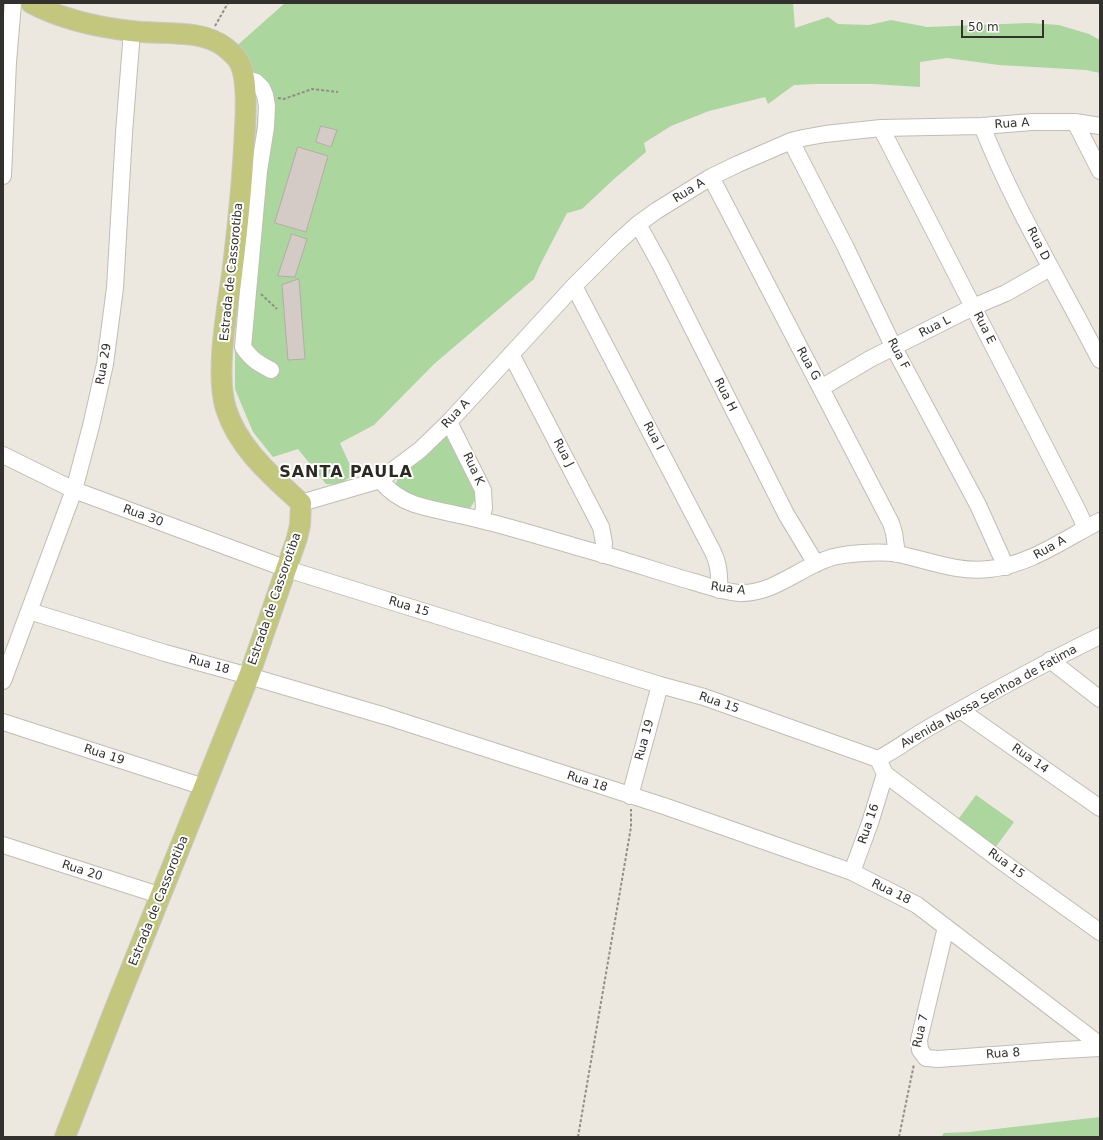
<!DOCTYPE html>
<html>
<head>
<meta charset="utf-8">
<style>
  body { margin:0 }
  #map { position:relative; width:1103px; height:1140px; overflow:hidden; background:#ece8df; font-family:"DejaVu Sans",sans-serif }
  canvas { display:block }
  .frame { position:absolute; inset:0; border:4px solid #33312e; pointer-events:none }
  .scale { position:absolute; left:961px; top:20px; width:83px; height:18px; box-sizing:border-box; border:2px solid #33312e; border-top:0; padding-left:5px; font-size:12px; line-height:14px; white-space:nowrap; color:#33312e; -webkit-text-stroke:3px #fff; paint-order:stroke }
</style>
</head>
<body>
<div id="map">
<canvas width="1103" height="1140"></canvas>
<div class="frame"></div>
<div class="scale">50 m</div>
</div>
<script>
const c = document.querySelector('canvas').getContext('2d');
c.lineJoin = 'round';
function fillPath(path, color) {
  c.fillStyle = color;
  c.fill(path, 'evenodd');
}
function strokePath(path, color, width, dash) {
  c.strokeStyle = color;
  c.lineWidth = width;
  c.lineCap = dash ? 'butt' : 'round';
  c.setLineDash(dash || []);
  c.stroke(path);
}
function write(font, color, halo, rows, align = 'center') {
  c.font = font + ' "DejaVu Sans",sans-serif';
  c.lineWidth = 4;
  c.setLineDash([]);
  c.textBaseline = 'middle';
  c.strokeStyle = halo;
  c.fillStyle = color;
  for (const [text, x, y, turn = 0] of rows) {
    c.save();
    c.translate(x, y);
    c.rotate((+turn || 0) * Math.PI / 180);
    c.textAlign = isNaN(turn) ? turn : align;
    if (halo) c.strokeText(text, 0, 0);
    c.fillText(text, 0, 0);
    c.restore();
  }
}
const green = new Path2D(`
  M285 3H793L795 28 828 17 838 24 869 25 891 20 927 27 1029 23 1059 25 1089 34 1100 40V73L1086 70 999 65 947 58 920 62V87L873 84H816L794 85 768 104 765 97 709 111 671 126 644 143 646 152 614 179 582 209 567 213 540 265 534 279 434 364 374 425 340 443 354 474 339 485 326 484 298 449 273 457 253 432 235 389V348L260 91 232 50Z
  M448 435 478 495 468 512 431 504 395 487 398 477 405 468 435 439Z
  M976 795 1014 822 995 848 957 821Z
  M1100 1117V1137H941L944 1133 970 1132Z`);
const building = new Path2D(`
  M321 126 337 130 331 147 316 142Z
  M298 147 328 156 306 232 275 223Z
  M292 234 307 239 295 277 278 276Z
  M299 279 305 359 288 360 282 285Z`);
const path = new Path2D(`
  M215 26 228 3
  M278 98 284 99 312 89 338 92
  M261 294 277 309
  M578 1137 631 827V809
  M899 1137 914 1064`);
const minor = new Path2D(`
  M243 78 256 82 262 88 265 95 267 106 266 127 259 171 243 347C252 360 258 363 271 370
  M1075 122 1100 171
  M982 126C1014 207 1060 282 1100 360
  M881 128 1077 509 1086 528
  M791 141 845 246 894 348 978 505 1006 567
  M3 176 8 62 13 3
  M711 177 891 523 894 533 897 554
  M638 224 661 266 786 514 816 564
  M574 286 713 552C719 564 720 575 719 590
  M511 354 601 527 604 543 603 555
  M821 388 870 359 973 307 1006 293 1050 268
  M449 422 483 490 484 508 481 520
  M3 455 74 490 287 569 660 685 704 697 878 759 885 774 997 858 1100 932
  M380 480C389 491 400 499 414 504 436 511 458 514 481 520 521 530 562 543 602 554 633 563 663 573 694 582 709 586 726 593 742 593 777 593 804 563 838 556 853 553 883 551 898 554 927 560 959 573 989 569 1030 565 1064 539 1100 521
  M301 503 380 480 420 450 449 422 574 286 617 243 638 224 656 211 711 177 738 164 791 141 803 138 825 134 881 128 982 126 1032 122H1075L1100 126
  M29 611 165 653 249 676 385 716 664 806 852 872 917 905 1100 1045
  M1050 660 1100 699
  M3 681 74 490 91 426 105 364 115 288 124 133 132 31
  M960 710 1100 808
  M3 722 204 787
  M878 759C896 750 912 737 930 727 986 695 1042 664 1100 636
  M630 796 660 685
  M3 845 162 896
  M852 872 870 823 885 774
  M946 927 919 1040 920 1050 926 1058 938 1059 1062 1050 1100 1048`);
const major = new Path2D(`
  M31 3C63 20 96 27 131 31 160 35 202 28 226 48 231 52 239 59 241 66 247 81 246 111 245 128 243 177 238 226 232 274 227 311 215 373 226 409 239 449 272 476 301 503L300 525 297 538 249 676 114 1011 65 1137`);
const streetNames = [
  ["Rua A",1012,124,-4],
  ["Rua A",689,191,-32],
  ["Rua D",1038,244,63],
  ["Estrada de Cassorotiba",232,272,-84],
  ["Rua L",935,327,-27],
  ["Rua E",984,328,63],
  ["Rua F",898,354,62],
  ["Rua 29",104,364,-80],
  ["Rua G",808,364,61],
  ["Rua H",725,395,63],
  ["Rua A",456,414,-47],
  ["Rua I",653,436,62],
  ["Rua J",563,453,62],
  ["Rua K",473,469,65],
  ["Rua 30",143,516,20],
  ["Rua A",1050,548,-29],
  ["Rua A",728,589,8],
  ["Estrada de Cassorotiba",275,599,-71],
  ["Rua 15",409,607,17],
  ["Rua 18",209,665,15],
  ["Avenida Nossa Senhoa de Fatima",989,697,-29],
  ["Rua 15",719,703,19],
  ["Rua 19",645,740,-75],
  ["Rua 19",104,755,18],
  ["Rua 14",1030,759,35],
  ["Rua 18",587,782,18],
  ["Rua 16",869,824,-71],
  ["Rua 15",1006,864,36],
  ["Rua 20",82,871,18],
  ["Rua 18",891,892,26],
  ["Estrada de Cassorotiba",159,901,-68],
  ["Rua 7",921,1031,-77],
  ["Rua 8",1003,1054,-4]
];
const districtNames = [
  ["SANTA PAULA",346,473]
];
fillPath(green, '#abd69e');
fillPath(building, '#d4cbc6');
strokePath(building, '#b5aca7', 1);
strokePath(minor, '#c1bdb4', 18);
strokePath(major, '#cac9c9', 22);
strokePath(path, '#918e88', 2, [3, 2]);
strokePath(minor, '#fff', 16);
strokePath(major, '#c2c77d', 20);
write('12px', '#33312e', '#fff', streetNames);
c.letterSpacing = '1px';
write('bold 16px', '#2c2923', '#fff', districtNames);
c.letterSpacing = '0px';
</script>
</body>
</html>
